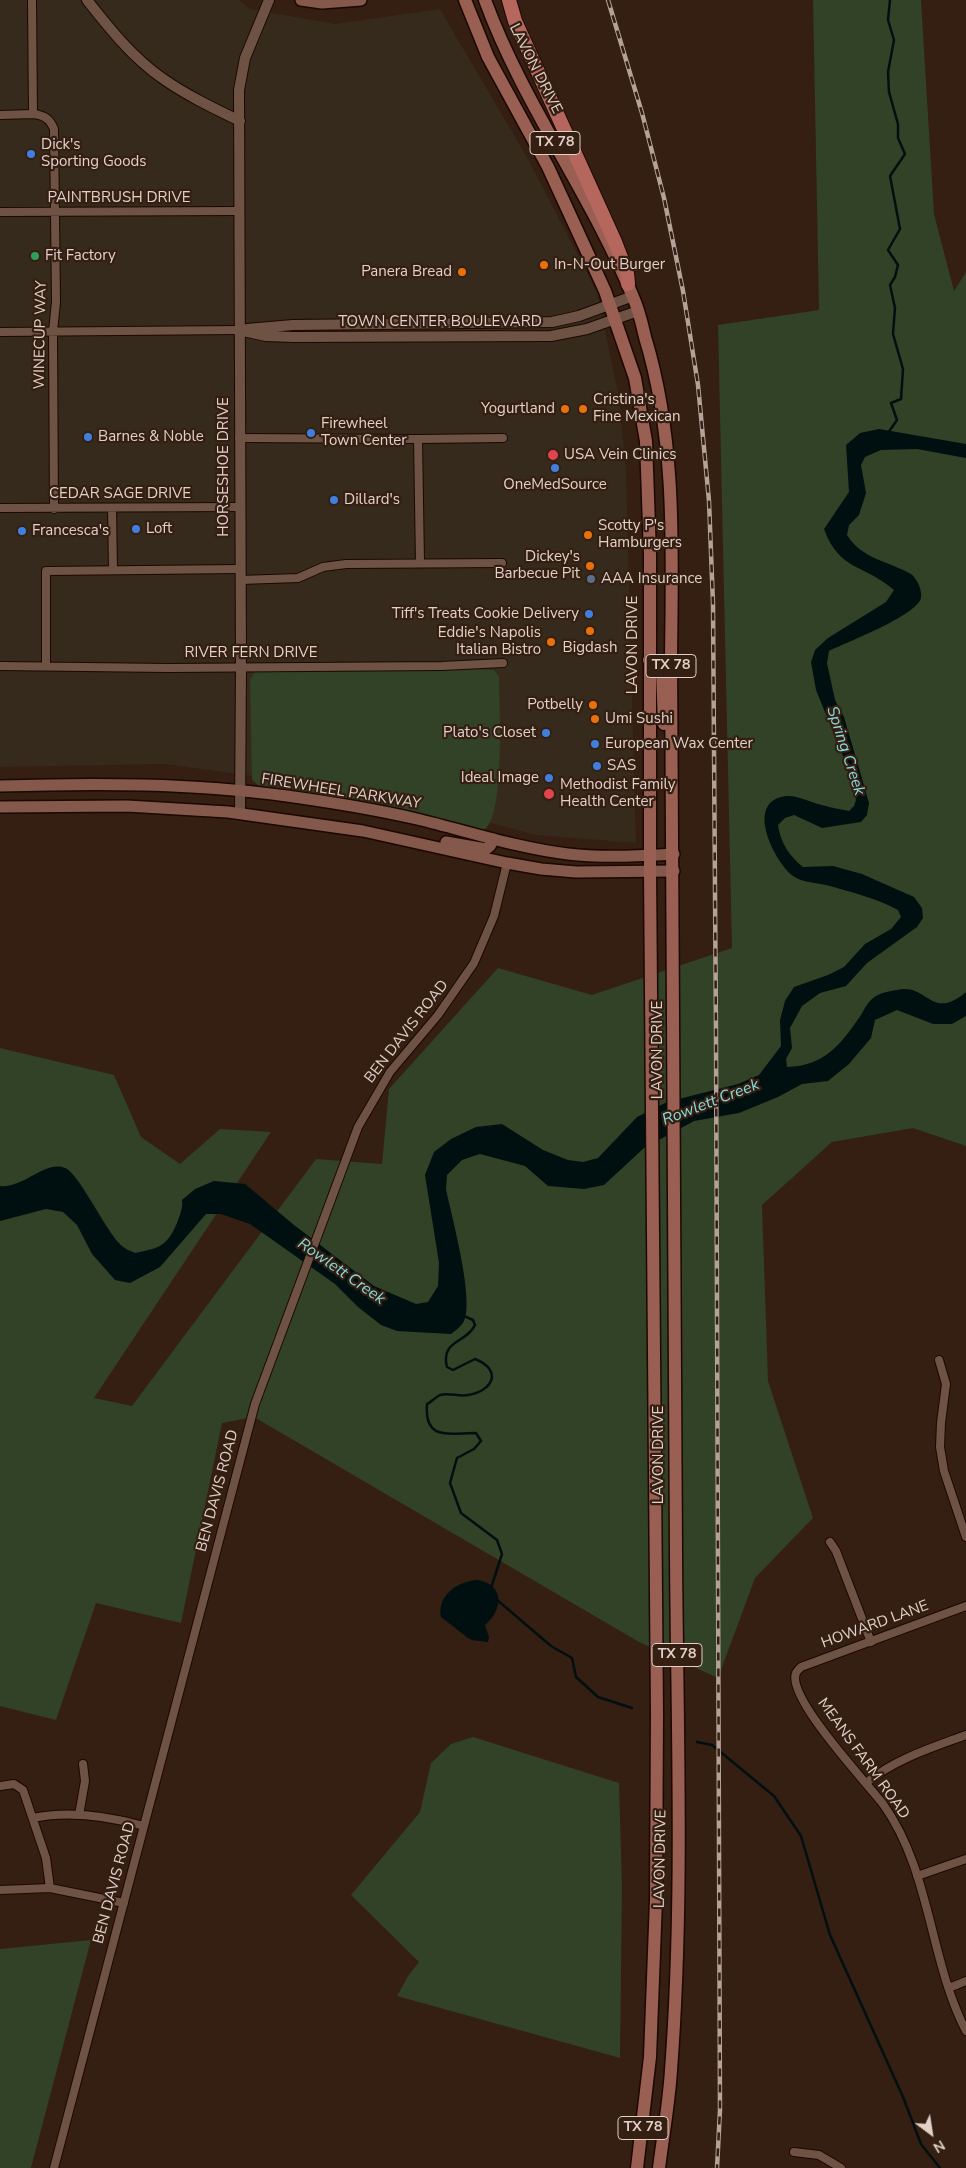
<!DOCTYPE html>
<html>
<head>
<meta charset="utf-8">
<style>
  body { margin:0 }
  #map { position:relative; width:966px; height:2168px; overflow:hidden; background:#351e12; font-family:"Nunito Sans",sans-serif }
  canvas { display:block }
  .north { position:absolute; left:906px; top:2108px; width:50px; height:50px; -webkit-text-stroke:4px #351e12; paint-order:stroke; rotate:149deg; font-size:14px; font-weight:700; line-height:20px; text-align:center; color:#e1d1c9 }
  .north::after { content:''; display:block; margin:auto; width:18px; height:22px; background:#e1d1c9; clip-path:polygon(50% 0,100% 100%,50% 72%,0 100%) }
</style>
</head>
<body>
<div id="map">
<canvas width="966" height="2168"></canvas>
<div class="north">N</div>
</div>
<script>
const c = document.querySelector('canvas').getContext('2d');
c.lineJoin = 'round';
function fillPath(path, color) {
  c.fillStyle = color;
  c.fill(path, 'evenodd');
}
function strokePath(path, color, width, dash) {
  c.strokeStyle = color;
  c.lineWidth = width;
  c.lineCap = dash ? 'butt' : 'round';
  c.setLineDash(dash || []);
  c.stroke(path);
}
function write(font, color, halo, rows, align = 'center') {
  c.font = font + ' "Nunito Sans",sans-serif';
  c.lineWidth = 4.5;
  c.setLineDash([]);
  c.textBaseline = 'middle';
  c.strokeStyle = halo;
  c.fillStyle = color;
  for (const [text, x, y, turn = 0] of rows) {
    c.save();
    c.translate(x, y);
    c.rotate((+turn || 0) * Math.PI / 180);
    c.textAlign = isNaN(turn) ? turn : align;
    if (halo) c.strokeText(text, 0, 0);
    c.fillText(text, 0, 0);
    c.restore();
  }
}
const commercial = new Path2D(`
  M0 0H239L250 9 335 24 440 9 528 159 597 292 619 397 626 470 636 843 536 835 376 793 165 764 0 767Z`);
const green = new Path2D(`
  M813 0H921L934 214 954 291 966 272V1146L913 1128 832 1142 762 1205 768 1381 813 1518 755 1578 718 1678 639 1642 254 1417 222 1423 181 1623 96 1603 56 1720 0 1706V1048L114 1075 141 1137 180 1164 220 1129 271 1132 94 1398 132 1406 316 1159 382 1164 389 1089 498 968 592 995 732 948 718 325 819 310Z
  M479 669 494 670 499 677C499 704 506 819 483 831 409 815 335 797 259 786L252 780 250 680 254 673 261 670Z
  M473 1737 619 1783 622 1887 620 2058 397 1996 408 1976 419 1962 351 1895 420 1812 431 1763 451 1744Z
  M91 1940 31 2168H0V1949Z`);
const water = new Path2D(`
  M879 429 966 444V458L917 449 881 450 865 457 861 465 866 493 859 515 849 525 847 535C862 559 888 561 911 574 914 576 916 580 918 583 920 587 922 594 921 598 916 616 847 642 829 651L827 663 835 700 844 717 859 768 869 803 867 815 861 822 822 828 794 815 785 818 778 825C780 842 790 857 803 867L833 866 862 874 914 897 922 908 923 918 917 927 867 963 846 986 820 993 802 1006 790 1028 792 1048 786 1059 787 1067C825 1066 841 1044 861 1015 865 1008 870 998 878 995 884 992 891 991 897 990 927 982 931 1022 966 992V1016L952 1024H933L897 1010 875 1020 871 1038 849 1064 828 1081 802 1084 778 1097 739 1113 694 1121 644 1148 604 1185 584 1189 548 1186 525 1166 480 1154 462 1160 447 1175 446 1189C451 1214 476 1304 463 1323 460 1327 455 1331 451 1334L397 1331 381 1325 358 1307 335 1284 250 1224 221 1214H206L160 1267 130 1283 115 1280 92 1254 77 1225 63 1212 46 1209 0 1221V1186C23 1189 45 1160 65 1168 79 1173 106 1232 122 1246 125 1249 131 1251 135 1253 160 1248 167 1246 177 1223 180 1214 183 1209 182 1200L195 1189 214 1181 245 1184 294 1225 374 1286 416 1304 428 1302 438 1286 439 1263 425 1175 434 1152 451 1139 476 1127 502 1124 543 1150 568 1160 583 1162 598 1158 637 1117 667 1102 738 1084 759 1075 781 1046 780 1020 785 1001 794 987 828 975 844 967 865 944 891 929 901 917 898 910C876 898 851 892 826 885 816 883 801 882 793 876 775 862 746 806 781 797 794 793 807 801 818 804 828 807 839 809 849 811L854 806 856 800 845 761 816 690 811 662 815 650 828 638 886 602 894 590C866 565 839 571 824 529L849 492 846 445 860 433Z
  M478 1580C505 1585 503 1610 485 1625L489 1637 488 1642 472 1640 468 1638 441 1617C437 1595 458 1581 478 1580Z`);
const stream = new Path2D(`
  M888 433 897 420 891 403 901 399 903 369 893 334 895 308 890 285 895 277 898 265 888 250 900 229 890 176 905 154 898 138V124L889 92 888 72 894 40 888 20 890 0
  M462 1315 473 1320 475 1325C467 1343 440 1340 447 1367L453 1370 475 1359C503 1370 493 1391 468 1395 459 1397 448 1392 440 1395 436 1397 431 1402 427 1404 424 1441 449 1433 476 1433L481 1441 474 1449 457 1458 450 1483 461 1513 497 1540 502 1554 491 1588
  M496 1599 551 1646 572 1658 576 1677 598 1697 632 1708
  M697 1742 712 1745 774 1796 801 1836 830 1935 903 2097 921 2144 940 2168`);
const minor = new Path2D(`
  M33 114C44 115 50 119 54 129L56 302 53 331 54 509
  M0 115 33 114 32 0
  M0 212 238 211
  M0 332 239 330
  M239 438 418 439
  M0 508 239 507
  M112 508 113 570
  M420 563 418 439 503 438
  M240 580 298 578 323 567 346 564 502 563
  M0 666 169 668 442 666 503 663
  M46 666V571L240 569
  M939 1360 946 1384 941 1423 940 1447 944 1471 966 1537
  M830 1542 836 1551 871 1642
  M966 1606 801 1667C799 1669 797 1671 796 1673 786 1697 867 1783 883 1804 931 1871 929 1959 966 2031
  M866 1783C895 1759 931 1748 966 1735
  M0 1786 14 1784 23 1790 46 1858 50 1888
  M79 1815 85 1781 83 1764
  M33 1818C70 1810 108 1816 144 1826
  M917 1876 966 1859
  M0 1890 50 1888 124 1903
  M949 1988 966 1981
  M794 2152 819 2155 841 2168
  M54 2168 255 1404 358 1127 390 1072 438 1015 474 963 494 916 507 863`);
const tertiary = new Path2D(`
  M87 0C110 29 132 57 162 78 186 95 213 108 240 121
  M247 329 293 325 552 322 579 316 633 296
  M239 330 266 336 293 337 551 336 587 329 638 311
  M240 813 241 667 239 90 245 58 269 0`);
const secondary = new Path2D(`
  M301 0 322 3 361 0
  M0 786C95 783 192 783 287 796 330 802 374 809 417 819 467 831 517 848 568 854 602 858 639 856 674 854
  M0 807 127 806 228 812 363 831 507 863 541 869 576 872 674 871
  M446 842 486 849 490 846 494 839`);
const primary = new Path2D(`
  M465 0 488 57 548 167 605 291 635 378 646 441 650 555V872L657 1713 656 1900 650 2057 637 2168
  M485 0C523 104 592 195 633 297 639 310 642 324 645 337 677 442 672 551 671 659 675 958 676 1256 676 1554 677 1726 684 1899 671 2070 669 2103 663 2136 659 2168
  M649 660 658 663 662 670 664 724`);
const motorway = new Path2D(`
  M509 0 515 21 615 242 627 273 628 284`);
const rail = new Path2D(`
  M608 0 642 113 664 198 683 291 698 385 709 501 713 604 716 1034 720 2110 717 2168`);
const markers = [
  [31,154,5,"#3f7fe0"],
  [35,256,5,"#2e9e5b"],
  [544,265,5,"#e8710a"],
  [462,272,5,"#e8710a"],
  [565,409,5,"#e8710a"],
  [583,409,5,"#e8710a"],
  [311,433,5,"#3f7fe0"],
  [88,437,5,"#3f7fe0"],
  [553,455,6,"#e0444e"],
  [555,468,5,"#3f7fe0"],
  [334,500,5,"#3f7fe0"],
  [136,529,5,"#3f7fe0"],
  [22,531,5,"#3f7fe0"],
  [588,535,5,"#e8710a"],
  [590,566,5,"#e8710a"],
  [591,579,5,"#5c6f8a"],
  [589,614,5,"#3f7fe0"],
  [590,631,5,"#e8710a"],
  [551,642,5,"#e8710a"],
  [593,705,5,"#e8710a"],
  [595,719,5,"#e8710a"],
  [546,733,5,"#3f7fe0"],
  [595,744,5,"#3f7fe0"],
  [597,766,5,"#3f7fe0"],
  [549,778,5,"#3f7fe0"],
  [549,794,6,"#e0444e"]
];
const shields = [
  [555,143,50],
  [671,666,50],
  [677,1655,50],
  [643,2128,50]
];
const shieldNames = [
  ["TX 78",555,143],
  ["TX 78",671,666],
  ["TX 78",677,1655],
  ["TX 78",643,2128]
];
const streetNames = [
  ["LAVON DRIVE",535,69,63],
  ["PAINTBRUSH DRIVE",119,198],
  ["TOWN CENTER BOULEVARD",440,322],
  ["WINECUP WAY",41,335,-89],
  ["HORSESHOE DRIVE",224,467,-90],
  ["CEDAR SAGE DRIVE",120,494],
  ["LAVON DRIVE",633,645,-90],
  ["RIVER FERN DRIVE",251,653],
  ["FIREWHEEL PARKWAY",341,792,9],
  ["BEN DAVIS ROAD",407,1032,-52],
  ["LAVON DRIVE",658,1050,-90],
  ["LAVON DRIVE",659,1455,-90],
  ["BEN DAVIS ROAD",218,1491,-75],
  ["HOWARD LANE",875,1625,-20],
  ["MEANS FARM ROAD",863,1759,54],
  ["LAVON DRIVE",661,1859,-89],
  ["BEN DAVIS ROAD",115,1883,-75]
];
const poiNames = [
  ["Dick's",41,145],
  ["Sporting Goods",41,162],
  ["Fit Factory",45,256],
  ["In-N-Out Burger",554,265],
  ["Panera Bread",452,272,"right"],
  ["Cristina's",593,400],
  ["Fine Mexican",593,417],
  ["Yogurtland",555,409,"right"],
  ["Firewheel",321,424],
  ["Town Center",321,441],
  ["Barnes & Noble",98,437],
  ["USA Vein Clinics",564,455],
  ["OneMedSource",555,485,"center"],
  ["Dillard's",344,500],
  ["Scotty P's",598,526],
  ["Hamburgers",598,543],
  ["Loft",146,529],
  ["Francesca's",32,531],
  ["Dickey's",580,557,"right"],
  ["Barbecue Pit",580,574,"right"],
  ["AAA Insurance",601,579],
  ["Tiff's Treats Cookie Delivery",579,614,"right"],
  ["Eddie's Napolis",541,633,"right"],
  ["Italian Bistro",541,650,"right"],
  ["Bigdash",590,648,"center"],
  ["Potbelly",583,705,"right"],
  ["Umi Sushi",605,719],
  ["Plato's Closet",536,733,"right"],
  ["European Wax Center",605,744],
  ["SAS",607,766],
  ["Ideal Image",539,778,"right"],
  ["Methodist Family",560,785],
  ["Health Center",560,802]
];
const waterNames = [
  ["Spring Creek",845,751,72],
  ["Rowlett Creek",711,1103,-21],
  ["Rowlett Creek",341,1272,35]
];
fillPath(commercial, '#352a1b');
fillPath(green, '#314226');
fillPath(water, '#001011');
strokePath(stream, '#001011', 2.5);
strokePath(minor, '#1c0801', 10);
strokePath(tertiary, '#1c0801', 12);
strokePath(secondary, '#1c0801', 14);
strokePath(primary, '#1c0801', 15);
strokePath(motorway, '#1c0801', 16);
strokePath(minor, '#6e5345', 8);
strokePath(tertiary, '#6e5345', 10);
strokePath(secondary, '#84594c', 11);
strokePath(primary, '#995f53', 12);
strokePath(motorway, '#b6675d', 14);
strokePath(rail, '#b4a299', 4.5);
strokePath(rail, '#351e12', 2.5, [8]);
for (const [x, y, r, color] of markers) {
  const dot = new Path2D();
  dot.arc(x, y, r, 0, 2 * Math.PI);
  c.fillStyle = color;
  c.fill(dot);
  strokePath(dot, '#351e12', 2);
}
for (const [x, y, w] of shields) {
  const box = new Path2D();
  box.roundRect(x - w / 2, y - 11.5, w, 23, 4);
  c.fillStyle = '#351e12';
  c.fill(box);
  strokePath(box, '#e1d1c9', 1);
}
write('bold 14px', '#e1d1c9', null, shieldNames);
write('15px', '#e1d1c9', '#351e12', streetNames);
write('15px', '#e1d1c9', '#351e12', poiNames, 'left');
write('italic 16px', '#85dcde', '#351e12', waterNames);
</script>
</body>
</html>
